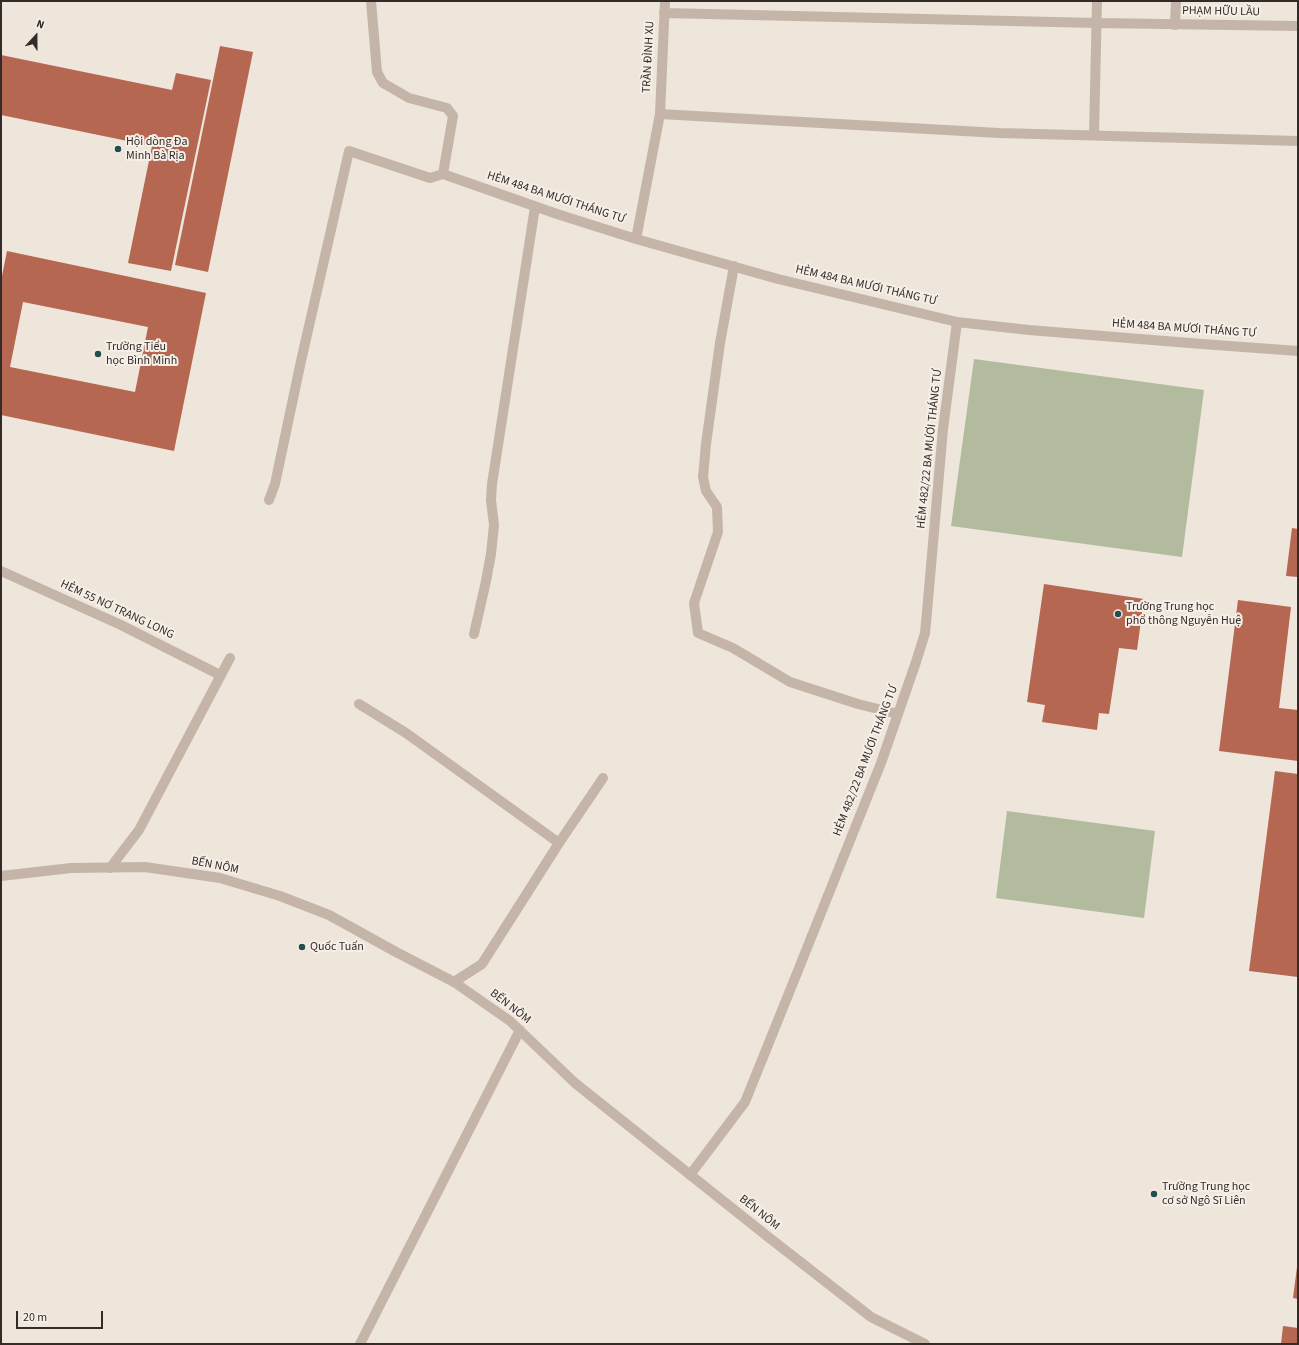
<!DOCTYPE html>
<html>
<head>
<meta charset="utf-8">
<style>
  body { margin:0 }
  #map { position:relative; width:1299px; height:1345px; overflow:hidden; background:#eee5db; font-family:"Source Sans 3",sans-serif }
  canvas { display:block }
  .frame { position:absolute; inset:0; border:2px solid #332b28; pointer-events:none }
  .north { position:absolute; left:16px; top:16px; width:40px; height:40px; -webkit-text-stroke:3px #f6efe7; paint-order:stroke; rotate:21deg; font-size:11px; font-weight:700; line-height:16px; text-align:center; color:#332b28 }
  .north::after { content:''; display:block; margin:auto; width:14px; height:18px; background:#332b28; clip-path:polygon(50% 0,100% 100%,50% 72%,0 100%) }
  .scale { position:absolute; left:16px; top:1311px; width:87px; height:18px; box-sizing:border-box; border:2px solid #332b28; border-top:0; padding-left:5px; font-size:12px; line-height:14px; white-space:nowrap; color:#332b28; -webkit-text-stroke:3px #f6efe7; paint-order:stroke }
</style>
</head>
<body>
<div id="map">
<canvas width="1299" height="1345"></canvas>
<div class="frame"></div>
<div class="north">N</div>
<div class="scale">20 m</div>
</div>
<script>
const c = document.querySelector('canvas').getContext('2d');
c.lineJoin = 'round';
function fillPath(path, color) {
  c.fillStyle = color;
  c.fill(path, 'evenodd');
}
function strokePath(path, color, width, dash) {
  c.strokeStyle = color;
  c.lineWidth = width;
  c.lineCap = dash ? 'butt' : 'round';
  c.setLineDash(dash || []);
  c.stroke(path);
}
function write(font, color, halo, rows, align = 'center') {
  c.font = font + ' "Source Sans 3",sans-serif';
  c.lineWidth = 4;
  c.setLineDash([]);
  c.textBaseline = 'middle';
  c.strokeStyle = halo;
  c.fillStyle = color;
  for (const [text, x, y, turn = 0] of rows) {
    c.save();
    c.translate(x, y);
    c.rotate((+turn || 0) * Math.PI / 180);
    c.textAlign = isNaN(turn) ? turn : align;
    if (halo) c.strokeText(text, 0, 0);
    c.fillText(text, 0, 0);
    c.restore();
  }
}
const green = new Path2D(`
  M974 359 1204 390 1182 557 951 526Z
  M1007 811 1155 831 1144 918 996 898Z`);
const building = new Path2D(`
  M220 46 253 52 208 272 175 265Z
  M1 55 172 90 176 73 211 80 171 271 128 263 152 146 1 115Z
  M7 251 206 293 174 451 1 415V281ZM23 302 148 327 135 392 10 367Z
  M1292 528 1298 529V577L1286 576Z
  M1044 584 1144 599 1137 650 1119 648 1109 714 1099 713 1097 730 1042 722 1045 705 1027 702Z
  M1238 600 1291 607 1279 708 1298 710V761L1219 751Z
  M1275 771 1298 774V977L1249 971Z
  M1297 1267H1298V1299L1293 1298Z
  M1283 1326 1298 1328V1344H1281Z`);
const lane = new Path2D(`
  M1175 25 1176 1
  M636 239 660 114 999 133 1298 141
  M734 266 720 343 706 444 703 477 706 491 717 507 718 532 694 603 698 633 733 648 790 682 858 704 898 714
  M269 500 275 484 301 361 349 151 430 178 443 174 557 214 636 239 778 279 957 322 1029 330 1202 344 1298 351
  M1 571 121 625 220 675
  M474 634 486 581 491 554 494 525 491 500 492 484 535 207
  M359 704 406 733 559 843
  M110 868 139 830 230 658
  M454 982 482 964 559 843 603 778
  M690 1175 745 1102 797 973 881 763 916 662 925 633 927 612 943 429 957 322`);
const street = new Path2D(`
  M371 1 377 72 383 83 409 98 447 108 453 116 443 174
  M664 13 1097 23 1298 26
  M660 114 665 1
  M1094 135 1097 1
  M1 876 71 868 145 867 220 878 280 896 329 915 396 952 454 982 510 1021 575 1083 767 1236 871 1317 925 1344
  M360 1344 520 1030`);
const markers = [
  [118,149,4,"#234d4f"],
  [98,354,4,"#234d4f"],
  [1118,614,4,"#234d4f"],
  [302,947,4,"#234d4f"],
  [1154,1194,4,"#234d4f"]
];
const streetNames = [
  ["PHẠM HỮU LẦU",1221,12,1],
  ["TRẦN ĐÌNH XU",649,57,-87],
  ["HẺM 484 BA MƯƠI THÁNG TƯ",556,198,18],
  ["HẺM 484 BA MƯƠI THÁNG TƯ",866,286,13],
  ["HẺM 484 BA MƯƠI THÁNG TƯ",1184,329,4],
  ["HẺM 482/22 BA MƯƠI THÁNG TƯ",930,449,-84],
  ["HẺM 55 NƠ TRANG LONG",117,610,25],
  ["HẺM 482/22 BA MƯƠI THÁNG TƯ",866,761,-69],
  ["BẾN NÔM",215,866,11],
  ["BẾN NÔM",510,1007,38],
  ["BẾN NÔM",759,1213,39]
];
const poiNames = [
  ["Hội dòng Đa",126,142],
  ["Minh Bà Rịa",126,156],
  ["Trường Tiểu",106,347],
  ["học Bình Minh",106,361],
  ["Trường Trung học",1126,607],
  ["phổ thông Nguyễn Huệ",1126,621],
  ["Quốc Tuấn",310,947],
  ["Trường Trung học",1162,1187],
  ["cơ sở Ngô Sĩ Liên",1162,1201]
];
fillPath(green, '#b2bb9d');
fillPath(building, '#b66751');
strokePath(lane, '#c5b5a9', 10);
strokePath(street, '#c5b5a9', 10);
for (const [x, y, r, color] of markers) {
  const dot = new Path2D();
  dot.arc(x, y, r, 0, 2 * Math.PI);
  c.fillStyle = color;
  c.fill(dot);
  strokePath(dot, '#f6efe7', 1.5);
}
write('12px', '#332b28', '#f6efe7', streetNames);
write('12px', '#332b28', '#f6efe7', poiNames, 'left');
</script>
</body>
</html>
